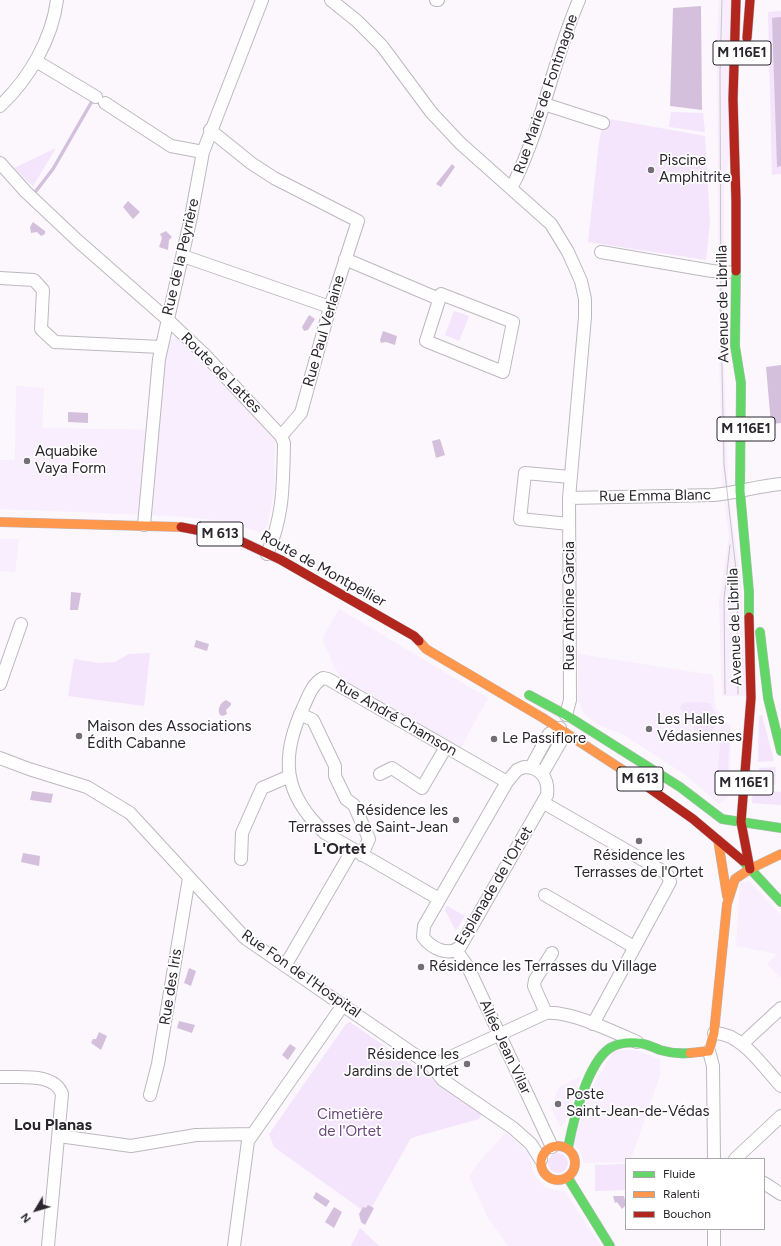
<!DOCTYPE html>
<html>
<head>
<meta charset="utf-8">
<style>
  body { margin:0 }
  #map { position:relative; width:781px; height:1246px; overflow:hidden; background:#fbf7fd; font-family:Figtree,sans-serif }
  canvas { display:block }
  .legend { position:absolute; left:625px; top:1158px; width:140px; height:72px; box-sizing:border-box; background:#fff; border:1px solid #aaa8ab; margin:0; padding:5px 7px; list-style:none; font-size:12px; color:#2b262e }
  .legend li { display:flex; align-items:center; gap:8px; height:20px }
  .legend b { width:20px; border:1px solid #aaa8ab }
  .north { position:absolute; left:16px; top:1190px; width:40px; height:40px; -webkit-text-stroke:3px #fff; paint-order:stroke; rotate:232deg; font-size:11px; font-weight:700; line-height:16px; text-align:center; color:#2b262e }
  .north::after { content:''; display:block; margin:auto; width:14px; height:18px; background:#2b262e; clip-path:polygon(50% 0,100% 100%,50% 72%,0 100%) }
</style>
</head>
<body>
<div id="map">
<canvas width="781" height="1246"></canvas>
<ul class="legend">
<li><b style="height:5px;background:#63d668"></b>Fluide</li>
<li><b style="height:5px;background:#ff974d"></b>Ralenti</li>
<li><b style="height:5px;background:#b3261e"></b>Bouchon</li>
</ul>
<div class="north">N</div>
</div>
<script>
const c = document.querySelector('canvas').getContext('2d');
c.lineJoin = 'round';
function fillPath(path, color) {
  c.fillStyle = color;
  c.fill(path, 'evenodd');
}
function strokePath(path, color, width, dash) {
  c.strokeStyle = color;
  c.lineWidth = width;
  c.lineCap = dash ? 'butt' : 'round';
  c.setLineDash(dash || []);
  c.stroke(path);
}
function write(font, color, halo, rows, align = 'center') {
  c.font = font + ' Figtree,sans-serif';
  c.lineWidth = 3.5;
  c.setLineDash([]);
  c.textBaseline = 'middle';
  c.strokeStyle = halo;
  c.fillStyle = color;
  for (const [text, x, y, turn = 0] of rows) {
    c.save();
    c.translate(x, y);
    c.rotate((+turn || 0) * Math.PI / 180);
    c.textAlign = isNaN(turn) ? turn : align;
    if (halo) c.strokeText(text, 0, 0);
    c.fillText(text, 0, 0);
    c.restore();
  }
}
const built = new Path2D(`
  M719 0H732L731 143 724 188V352L728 489 741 583 746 696H722L719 601 729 536 723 491 719 354 717 36Z
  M176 336 275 440 274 490 267 529 259 532 222 521 175 516 0 509V460H15L16 386 44 388 42 428 158 430 161 395 168 344Z
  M0 539H19L15 572 0 571Z
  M339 609 488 698 460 749 341 681 322 639Z
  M578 654 713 675 715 707 725 721 731 725 729 797 719 804 687 776 624 735 597 724 584 714 578 700Z
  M749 881 781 915V979L767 964 777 954 736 946 740 883Z
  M614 1050H635L660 1059V1075L631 1159H626V1162L584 1163 580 1150 573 1144 588 1095Z
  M581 1076 567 1117 561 1128 551 1107 559 1087Z
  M506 1132 529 1154 534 1175 546 1188 565 1192 601 1246H508L488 1218 469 1176 480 1161Z`);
const green = new Path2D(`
  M781 11V174L772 175 768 12Z
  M671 112 703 113 705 132 669 127Z
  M604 118 705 136 710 222 706 260 588 242 599 142Z
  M56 148 33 186 14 168Z
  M454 311 469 316 459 341 445 335Z
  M150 653 144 706 68 696 74 659 98 663 115 662 129 654Z
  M696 702 710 703 717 718 711 735 705 739 696 732 680 708 683 703Z
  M762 715 774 761 758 762 759 716Z
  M721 730 730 731 727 777 718 773Z
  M776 767 775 785 763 786 759 768Z
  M753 789 781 792V805L752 803Z
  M447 906 465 916 456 931 445 910Z
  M350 1022 482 1114 479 1119 411 1138 368 1214 274 1147 269 1134 346 1024Z
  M548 1163a10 10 0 1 1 20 0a10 10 0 1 1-20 0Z
  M626 1164V1190L595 1191V1165Z
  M360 1228 379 1246H351Z`);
const water = new Path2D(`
  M701 6 702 110 670 106 673 8Z
  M781 17V166L777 167 772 18Z
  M452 164 455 167 441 187 436 184Z
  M128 201 140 212 133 219 123 207Z
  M33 222 45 231V234L41 236 37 232 31 233 30 227Z
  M166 231 172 237 169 240 168 250 159 247 162 238 160 234Z
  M309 315 315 319 308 330 304 331 302 327Z
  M383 331 397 336 395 345 386 342 381 343 380 340Z
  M781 365V423L771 424 766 367Z
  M68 412 88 413V423L68 422Z
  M440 439 445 455 436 458 432 441Z
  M71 592 81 593 78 610H70Z
  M196 640 209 644 207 651 194 647Z
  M226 700 231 703V705L226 710 227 714 223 716 220 715C217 709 220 703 226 700Z
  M32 791 53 794 51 803 30 800Z
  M23 853 40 856 39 866 21 862Z
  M189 968 196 971 191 986 184 983Z
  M179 1021 195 1025 192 1033 177 1028Z
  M99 1032 107 1036 101 1050 91 1043 93 1039H96Z
  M290 1044 296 1048 288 1060 282 1055Z
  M316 1192 330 1201 326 1207 313 1198Z
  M613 1196H624L626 1205 622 1209 617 1202 615 1203Z
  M368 1205 374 1208 365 1225 361 1222 359 1214 363 1207 366 1208Z
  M334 1207 342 1212 334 1228 325 1222Z`);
const stream = new Path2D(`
  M36 191 53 169 91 103 94 101`);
const street = new Path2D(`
  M331 0 357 21 382 46 431 112 460 143 551 224 568 252 581 281 585 299V317L569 498 570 700 566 715
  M436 0H438
  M36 61 96 97
  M105 103 171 146 203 152
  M544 104 603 123
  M0 106C29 79 52 39 57 0
  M210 130 251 163 274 178 358 221 330 307 301 413 281 436
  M0 163 26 192 78 241 167 319 205 355 281 436 284 443C283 483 284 516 267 554
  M511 188C521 171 527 153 534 134 550 89 560 44 579 0
  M601 252 712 271 728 272
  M183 256 330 307
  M345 259 439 299
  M0 278 34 280 43 290 41 329 55 342 161 347
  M441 294 513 322 503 372 426 341Z
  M569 498 714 495C736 493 758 486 781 484
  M569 524 520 519 525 473 570 477
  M144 525 159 359 191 217 203 152 262 0
  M0 684 21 624
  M300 714 313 720 335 766V776L346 799 354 805 369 839 362 855
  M0 758 29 769 87 787 130 813 245 938 431 1066 443 1080 513 1128 531 1144 541 1160
  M524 767C541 767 549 779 547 795L460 947C448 957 431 948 423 937L424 926 507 782 517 770Z
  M531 767 549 734 560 728 561 741 542 774
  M380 774 392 768 422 788 446 747
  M544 803 664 872 668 876 670 882 593 1024
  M241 859 242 833 262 788 290 776
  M545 895 634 947
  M439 899 325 833C283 794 280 758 303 708 308 697 312 684 323 678L328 679 507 782
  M456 950 468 967 552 1147
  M285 966 353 849
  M546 1013 534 986 535 980 552 953
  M714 1033C742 1033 763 1067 781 1086
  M742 1044 781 1008
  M709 1051 713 1066 714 1159
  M431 1066 546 1013C570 1011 615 1032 637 1042
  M0 1077C19 1078 54 1072 62 1094L48 1246
  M150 1095 158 1064 189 878
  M59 1136 131 1146 196 1135 252 1134
  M735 1159 781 1116
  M764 1183 781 1194
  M234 1246 248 1141 343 1005
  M714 1246V1229`);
const fast = new Path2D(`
  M736 271 735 346 741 383 740 491 749 592V617
  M760 632 768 698 781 751
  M529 695 566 715 680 787 722 819 781 828
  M743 861 781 902
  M568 1148C573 1122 587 1063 610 1048 618 1043 628 1042 637 1043 645 1043 652 1047 660 1050 670 1053 680 1054 690 1053
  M568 1178 610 1246`);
const slow = new Path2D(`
  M0 522 181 527
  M419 641 426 649 543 718 635 778
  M718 840 727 896
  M750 869 781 854
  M690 1053 709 1051 714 1033 727 904 735 879 750 869
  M541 1163a17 17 0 1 1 34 0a17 17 0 1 1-34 0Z`);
const jam = new Path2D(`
  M747 38 750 0
  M736 271V201L733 99 736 0
  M181 527 232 537 281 560 414 636 419 641
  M749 617 751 698 741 822 750 869
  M635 778 693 819 743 861`);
const tram = new Path2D(`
  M722 0 720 72 721 320 724 464 737 579 738 694
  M725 694 724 599 730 545`);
const markers = [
  [651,170,4,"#746f76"],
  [27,461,4,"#746f76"],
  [649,729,4,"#746f76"],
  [79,736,4,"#746f76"],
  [494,739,4,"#746f76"],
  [456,820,4,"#746f76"],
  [639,841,4,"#746f76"],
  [421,967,4,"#746f76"],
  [467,1064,4,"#746f76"],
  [558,1104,4,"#746f76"]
];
const shields = [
  [742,53,58],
  [746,429,58],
  [220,534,46],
  [640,779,46],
  [744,783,58]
];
const shieldNames = [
  ["M 116E1",742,53],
  ["M 116E1",746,429],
  ["M 613",220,534],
  ["M 613",640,779],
  ["M 116E1",744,783]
];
const streetNames = [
  ["Rue Marie de Fontmagne",546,94,-71],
  ["Rue de la Peyrière",181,257,-77],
  ["Avenue de Librilla",723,304,-91],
  ["Rue Paul Verlaine",324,331,-74],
  ["Route de Lattes",221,373,45],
  ["Rue Emma Blanc",655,496,-1],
  ["Route de Montpellier",323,569,29],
  ["Rue Antoine Garcia",570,606,-90],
  ["Avenue de Librilla",735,627,-92],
  ["Rue André Chamson",396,718,30],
  ["Esplanade de l'Ortet",494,886,-59],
  ["Rue Fon de l'Hospital",301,974,35],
  ["Rue des Iris",171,987,-81],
  ["Allée Jean Vilar",505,1047,65]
];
const poiNames = [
  ["Piscine",659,161],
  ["Amphitrite",659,178],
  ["Aquabike",35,452],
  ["Vaya Form",35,469],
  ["Les Halles",657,720],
  ["Védasiennes",657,737],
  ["Maison des Associations",87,727],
  ["Édith Cabanne",87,744],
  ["Le Passiflore",502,739],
  ["Résidence les",448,811,"right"],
  ["Terrasses de Saint-Jean",448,828,"right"],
  ["Résidence les",639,856,"center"],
  ["Terrasses de l'Ortet",639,873,"center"],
  ["Résidence les Terrasses du Village",429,967],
  ["Résidence les",459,1055,"right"],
  ["Jardins de l'Ortet",459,1072,"right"],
  ["Poste",566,1095],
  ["Saint-Jean-de-Védas",566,1112]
];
const parkNames = [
  ["Cimetière",350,1115],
  ["de l'Ortet",350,1132]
];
const neighbourhoodNames = [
  ["L'Ortet",340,849],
  ["Lou Planas",53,1125]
];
fillPath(built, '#f8eefe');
fillPath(green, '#f4e4fc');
fillPath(water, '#d4c0dd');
strokePath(stream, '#d4c0dd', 3.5);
strokePath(street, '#bdb8bf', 14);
strokePath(fast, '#bdb8bf', 10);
strokePath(slow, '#bdb8bf', 10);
strokePath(jam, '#bdb8bf', 10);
strokePath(street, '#fefeff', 12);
strokePath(fast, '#63d668', 9);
strokePath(slow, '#ff974d', 9);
strokePath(jam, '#b3261e', 9);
strokePath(tram, '#c7c6c8', 1);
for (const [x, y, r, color] of markers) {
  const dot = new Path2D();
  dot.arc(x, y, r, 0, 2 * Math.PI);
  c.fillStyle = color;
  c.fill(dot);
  strokePath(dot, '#fff', 1.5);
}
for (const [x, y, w] of shields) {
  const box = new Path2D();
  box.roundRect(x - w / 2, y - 12, w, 24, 3);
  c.fillStyle = '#fff';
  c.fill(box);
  strokePath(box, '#2b262e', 1);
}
write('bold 14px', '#2b262e', null, shieldNames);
write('15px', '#2b262e', '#fff', streetNames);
write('15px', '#2b262e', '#fff', poiNames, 'left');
write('15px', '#6a467a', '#fff', parkNames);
write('bold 16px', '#2b262e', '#fff', neighbourhoodNames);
</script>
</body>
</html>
